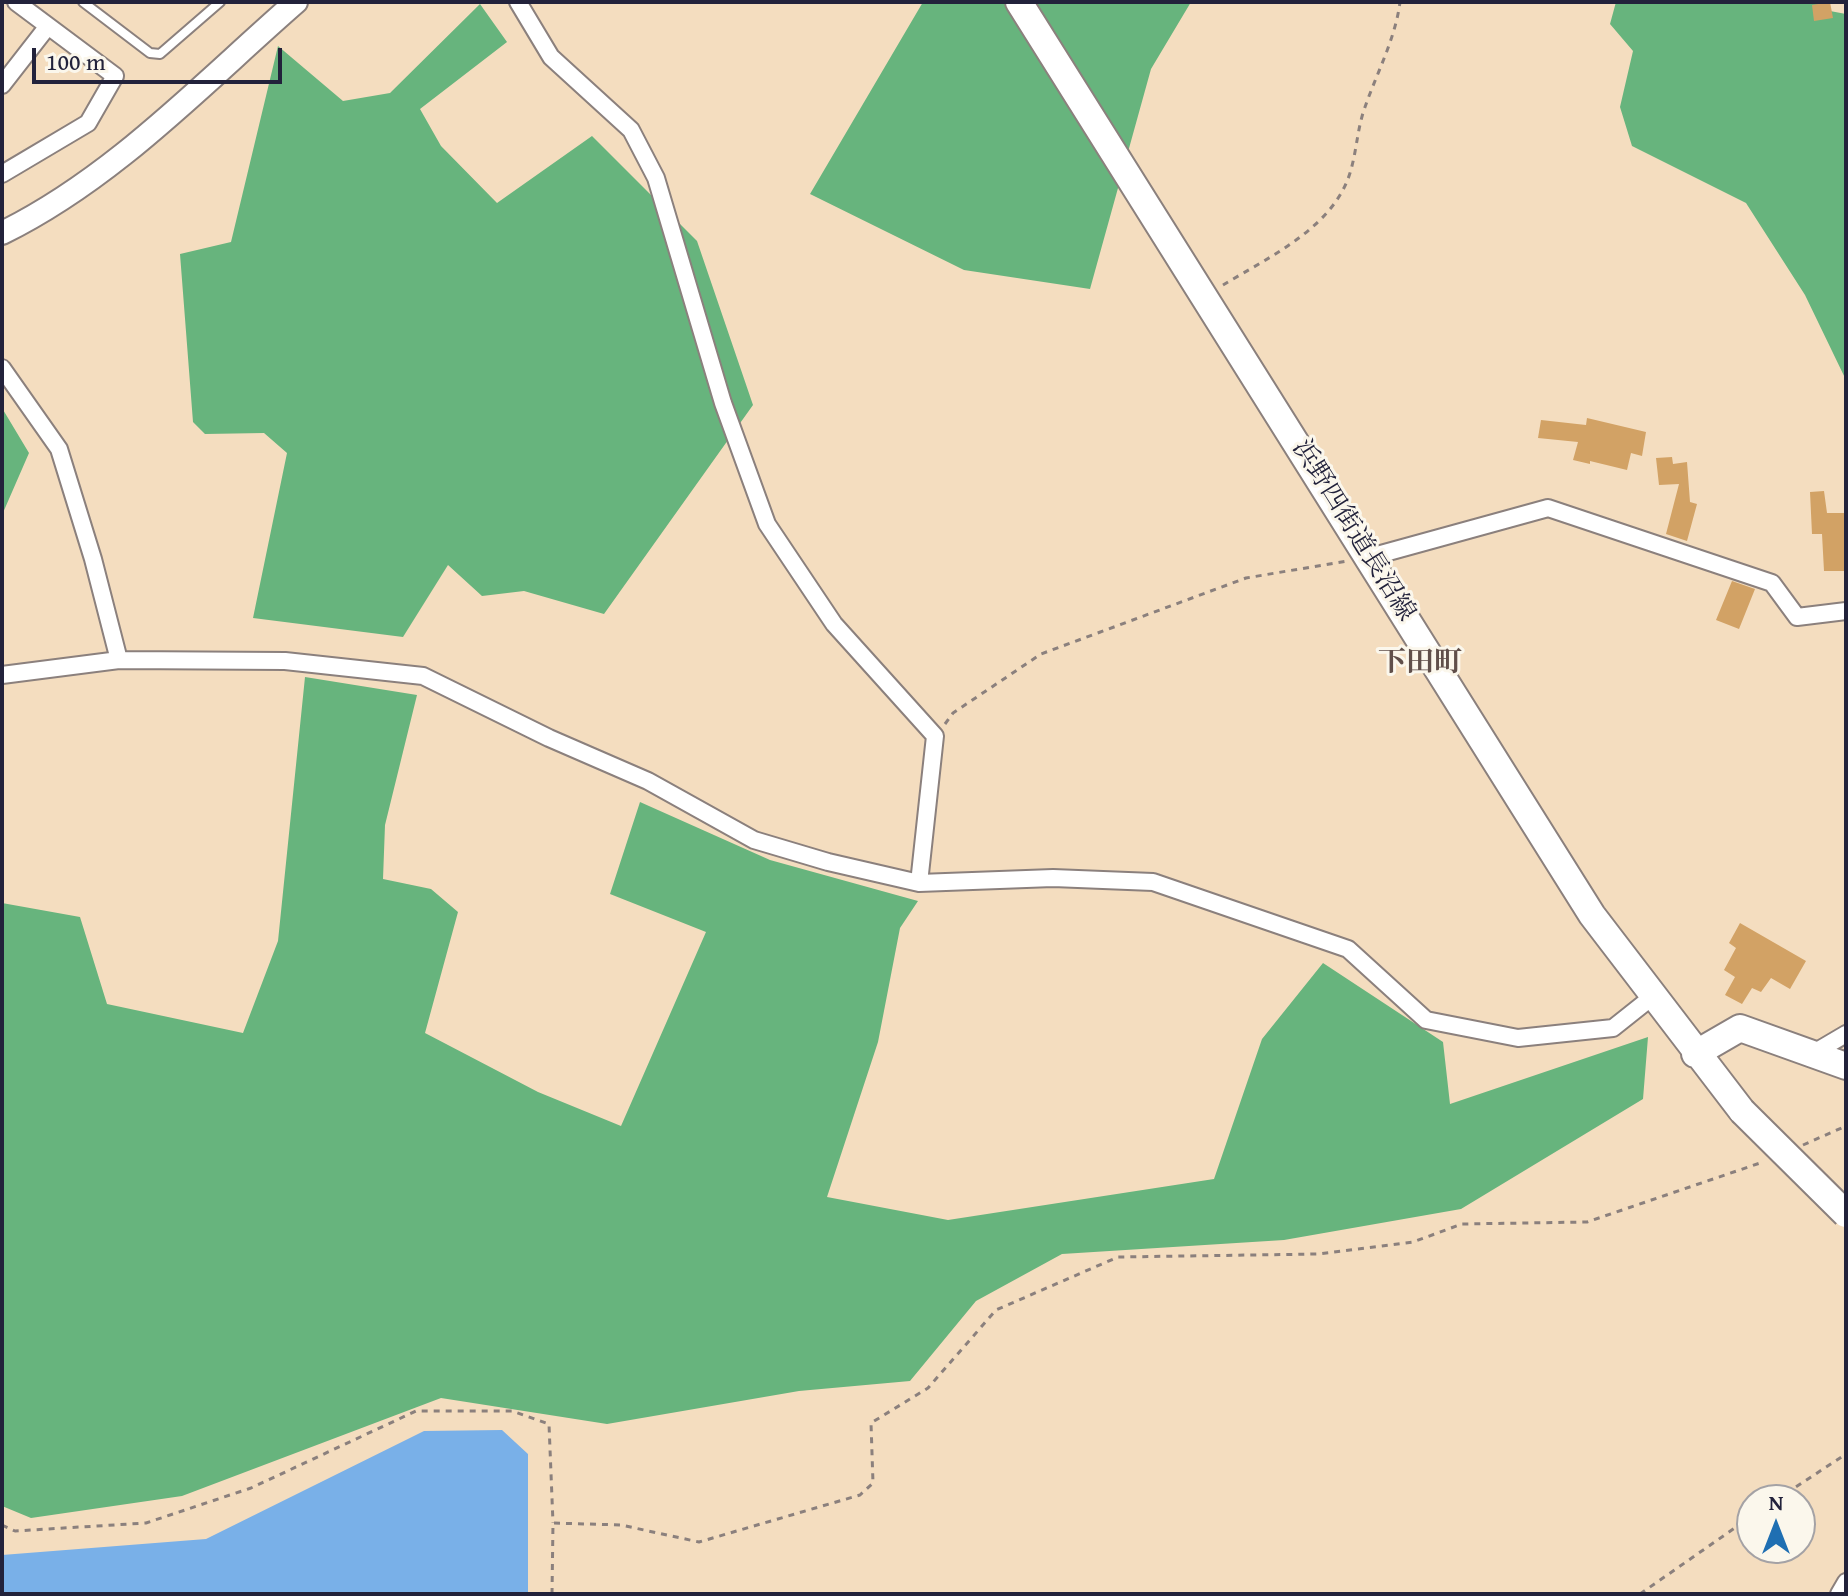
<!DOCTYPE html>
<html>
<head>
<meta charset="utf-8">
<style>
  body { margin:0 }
  #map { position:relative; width:1848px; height:1596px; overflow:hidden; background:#f4ddbf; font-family:"Gentium Book Plus",serif }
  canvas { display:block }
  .frame { position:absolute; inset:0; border:4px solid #22223b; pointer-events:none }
  .north { position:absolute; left:1736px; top:1484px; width:80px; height:80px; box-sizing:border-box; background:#fbf7ec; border:2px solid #a4a2a5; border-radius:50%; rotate:0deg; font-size:22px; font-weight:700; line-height:32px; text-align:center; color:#22223b }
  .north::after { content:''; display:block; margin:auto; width:28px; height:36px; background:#1f6fb2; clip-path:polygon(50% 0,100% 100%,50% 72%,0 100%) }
  .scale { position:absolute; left:32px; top:48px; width:250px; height:36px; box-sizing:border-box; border:4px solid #22223b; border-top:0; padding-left:10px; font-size:24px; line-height:28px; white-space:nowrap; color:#22223b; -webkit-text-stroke:6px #fbf7ec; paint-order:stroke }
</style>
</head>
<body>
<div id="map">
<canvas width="1848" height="1596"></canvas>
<div class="frame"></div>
<div class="north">N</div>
<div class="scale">100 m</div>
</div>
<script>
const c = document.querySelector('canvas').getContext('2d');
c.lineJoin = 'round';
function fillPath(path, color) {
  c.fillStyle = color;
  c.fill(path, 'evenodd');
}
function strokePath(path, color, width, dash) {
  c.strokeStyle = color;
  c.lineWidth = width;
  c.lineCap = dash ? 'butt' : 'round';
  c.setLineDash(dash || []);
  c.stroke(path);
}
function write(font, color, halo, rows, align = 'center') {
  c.font = font + ' "Gentium Book Plus","Noto Serif JP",serif';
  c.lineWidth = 6;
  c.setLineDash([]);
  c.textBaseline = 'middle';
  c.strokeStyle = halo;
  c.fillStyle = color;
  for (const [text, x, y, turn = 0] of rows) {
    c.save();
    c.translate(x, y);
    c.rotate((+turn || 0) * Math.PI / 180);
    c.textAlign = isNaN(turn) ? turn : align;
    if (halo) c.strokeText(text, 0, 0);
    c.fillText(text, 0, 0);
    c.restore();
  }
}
const forest = new Path2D(`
  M923 2H1191L1151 69 1090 289 964 270 810 194Z
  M1616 2H1817L1830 11 1846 14V380L1805 295 1746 203 1632 146 1620 107 1633 51 1610 24Z
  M480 4 507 42 420 109 441 146 497 203 592 136 697 241 753 405 604 614 524 591 482 596 448 565 403 637 253 618 287 453 264 433 205 434 193 422 180 254 231 242 278 46 343 101 390 93Z
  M2 408 29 453 2 515Z
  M305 677 417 695 385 825 383 879 431 889 458 912 425 1033 538 1092 621 1126 706 932 610 894 640 802 770 860 918 901 900 928 878 1042 827 1197 948 1220 1214 1179 1262 1039 1323 963 1443 1042 1450 1104 1648 1037 1643 1099 1461 1209 1284 1240 1062 1254 976 1301 910 1381 799 1391 607 1424 441 1398 182 1496 31 1518 2 1506V903L80 917 107 1004 243 1033 278 941Z`);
const water = new Path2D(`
  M502 1430 528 1454V1592L2 1594V1555L206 1539 424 1431Z`);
const building = new Path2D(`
  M1830 2 1833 18 1814 21 1812 5Z
  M1587 418 1646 432 1642 456 1631 453 1627 470 1590 461V464L1573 460 1578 442 1538 438 1541 420 1586 425Z
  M1672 457 1673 464 1687 462 1690 502 1697 504 1687 541 1666 534 1679 484 1659 485 1656 458Z
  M1824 491 1827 513H1846V571H1824L1822 534H1812L1810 492Z
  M1732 581 1755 589 1739 629 1716 620Z
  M1740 923 1806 961 1790 989 1771 978 1761 992 1752 988 1742 1004 1725 995 1735 977 1724 970 1736 948 1729 943Z`);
const path = new Path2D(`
  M1223 285C1269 257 1333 228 1350 173 1356 154 1357 133 1363 113 1375 76 1395 41 1400 2
  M945 724 953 713 1041 654 1246 578 1347 561
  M1803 1145 1846 1126
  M1776 1500 1846 1454
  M2 1525 15 1531 146 1523 251 1488 416 1411H512L549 1424 553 1523
  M552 1594 553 1523 621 1525 699 1542 860 1495 873 1483 871 1423 928 1388 996 1310 1118 1257 1318 1254 1413 1242 1462 1224 1587 1222 1763 1162
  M1640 1594 1752 1516`);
const lane = new Path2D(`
  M83 2 150 53 160 54 220 2`);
const street = new Path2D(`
  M518 2 551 57 631 130 656 178 723 403 767 524 834 624 935 736 919 883
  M2 85 48 26
  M2 174 88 123 115 76 16 2
  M2 368 59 449 93 559 119 660
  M1370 557 1548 508 1772 583 1797 617 1846 611
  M2 675 119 660 285 661 423 676 549 738 648 781 754 840 828 862 919 883 1053 878 1153 882 1348 949 1426 1020 1518 1038 1613 1028 1652 997
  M1812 1054 1846 1034
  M1839 1594 1846 1582`);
const secondary = new Path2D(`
  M2 233C114 178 203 83 296 2`);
const primary = new Path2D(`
  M1019 2 1592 915 1742 1111
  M1695 1054 1740 1028 1846 1066`);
const primaryBridge = new Path2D(`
  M1742 1111 1846 1214`);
const streetNames = [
  ["浜野四街道長沼線",1353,531,58]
];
const neighbourhoodNames = [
  ["下田町",1420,664]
];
fillPath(forest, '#67b47d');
fillPath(water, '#79b0e8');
fillPath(building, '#d2a265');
strokePath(lane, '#8b807d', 12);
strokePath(street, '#8b807d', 20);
strokePath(secondary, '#8b807d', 26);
strokePath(primary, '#8b807d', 30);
strokePath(path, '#8b807d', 3, [6, 6]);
strokePath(lane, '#fff', 8);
strokePath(street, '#fff', 16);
strokePath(secondary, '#fff', 22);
strokePath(primary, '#fff', 26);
strokePath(primaryBridge, '#8b807d', 30, []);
strokePath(primaryBridge, '#fff', 26);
write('26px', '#22223b', '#fbf7ec', streetNames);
write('bold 28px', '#604f4a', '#fbf7ec', neighbourhoodNames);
</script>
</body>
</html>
